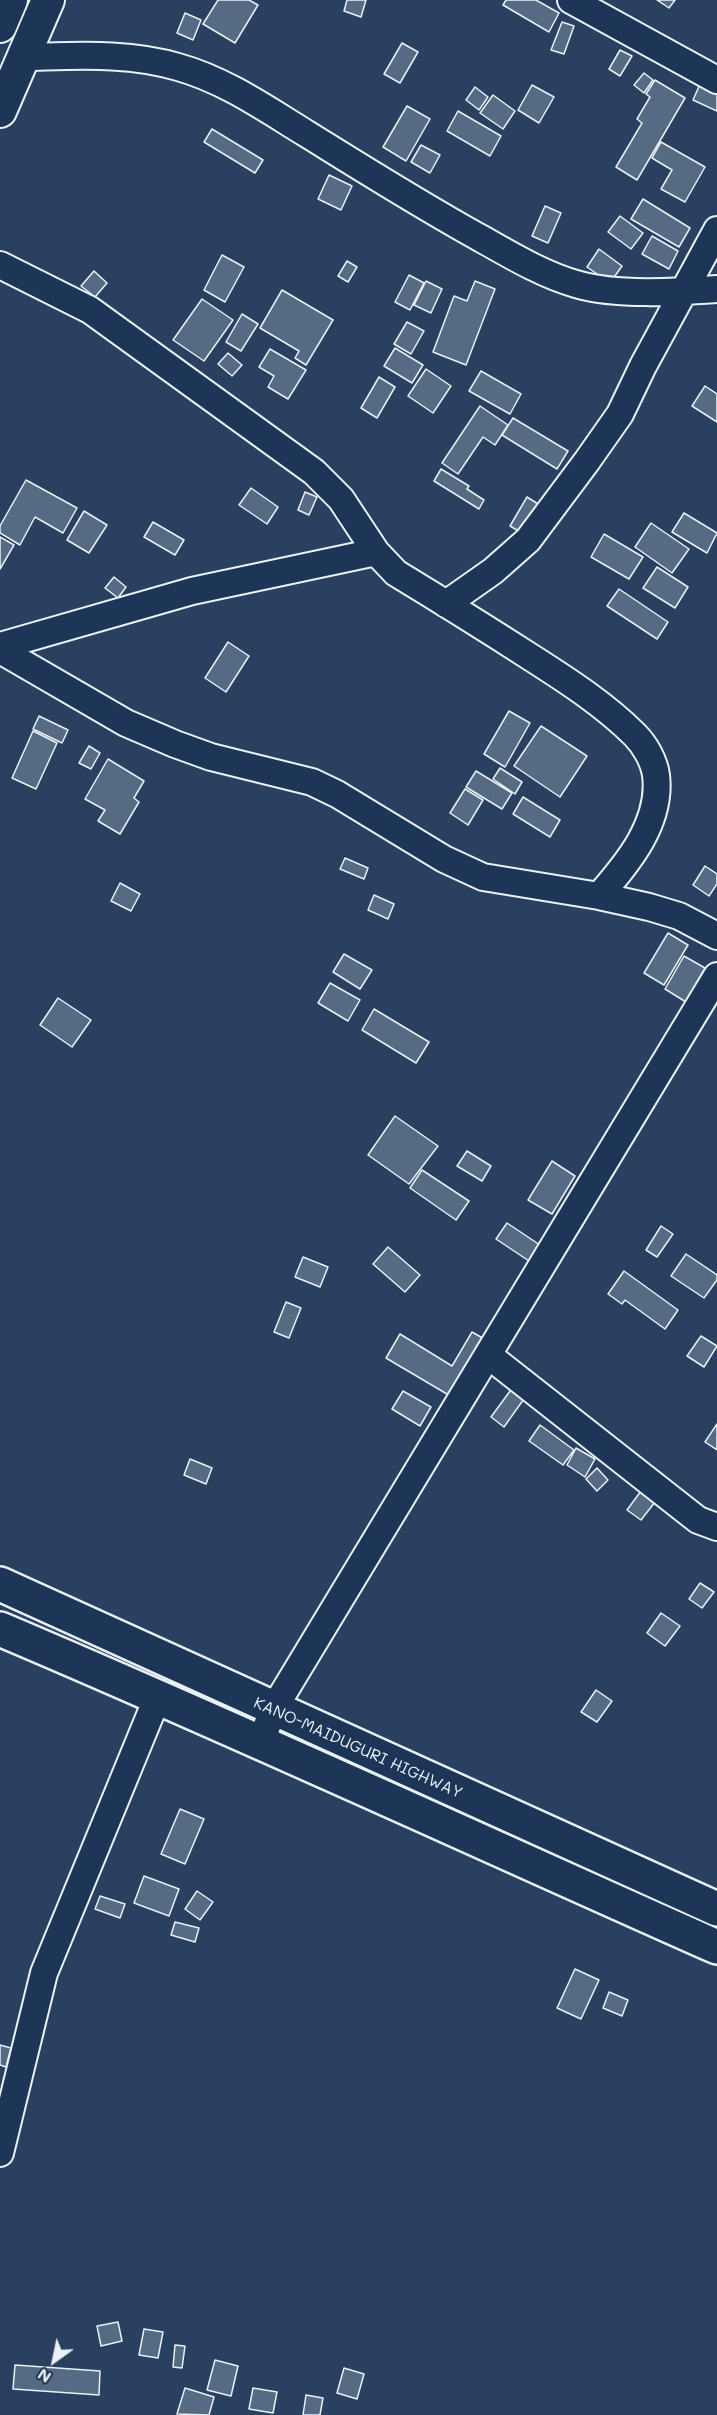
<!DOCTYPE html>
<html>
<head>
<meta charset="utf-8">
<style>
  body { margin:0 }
  #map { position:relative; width:717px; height:2415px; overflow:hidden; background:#294061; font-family:Mali,sans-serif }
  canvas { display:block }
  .north { position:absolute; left:24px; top:2331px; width:60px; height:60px; -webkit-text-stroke:4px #1d3557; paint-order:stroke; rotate:213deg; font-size:16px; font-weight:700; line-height:24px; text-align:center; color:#e8f1f8 }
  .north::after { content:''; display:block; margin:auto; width:21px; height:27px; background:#e8f1f8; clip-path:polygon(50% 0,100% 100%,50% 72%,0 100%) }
</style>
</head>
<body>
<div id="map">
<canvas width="717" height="2415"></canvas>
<div class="north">N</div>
</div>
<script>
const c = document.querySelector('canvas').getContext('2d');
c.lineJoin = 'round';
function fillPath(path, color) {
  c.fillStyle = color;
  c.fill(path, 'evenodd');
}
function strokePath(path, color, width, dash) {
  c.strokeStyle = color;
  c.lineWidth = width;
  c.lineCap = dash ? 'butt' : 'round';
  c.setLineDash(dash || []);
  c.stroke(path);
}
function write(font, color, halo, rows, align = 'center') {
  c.font = font + ' Mali,sans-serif';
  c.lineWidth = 4.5;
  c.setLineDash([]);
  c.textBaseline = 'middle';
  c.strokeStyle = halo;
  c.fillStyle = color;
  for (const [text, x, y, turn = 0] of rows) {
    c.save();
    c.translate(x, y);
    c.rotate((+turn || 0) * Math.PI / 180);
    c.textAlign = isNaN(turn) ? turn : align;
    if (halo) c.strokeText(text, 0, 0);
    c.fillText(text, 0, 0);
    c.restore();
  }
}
const building = new Path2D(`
  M218 0H249L258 5 235 43 203 24Z
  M347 0H366L361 17 344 11Z
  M506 0H536L559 13 549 32 503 5Z
  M657 0H675L669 8Z
  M185 13 201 20 193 40 177 33Z
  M562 22 574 26 564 54 551 50Z
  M402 43 418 52 400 83 384 74Z
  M620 50 632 56 620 76 609 69Z
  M644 73 653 80 644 93 634 85Z
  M655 80 685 98 637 180 616 167 642 123 637 119 650 97 646 94Z
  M700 84 717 93V111L693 100Z
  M532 85 554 97 539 123 518 110Z
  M475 87 488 97 479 110 466 100Z
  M493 95 515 111 503 129 480 113Z
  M407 106 430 119 406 161 383 147Z
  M458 111 501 136 490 156 447 131Z
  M212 129 263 160 255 173 204 142Z
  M661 142 705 167 685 202 661 189 672 170 652 158Z
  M421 145 440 155 430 173 411 162Z
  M329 175 352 186 341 210 318 199Z
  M643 199 690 228 679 247 631 219Z
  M545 206 561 213 548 243 532 236Z
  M620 216 643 233 631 249 608 232Z
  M652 236 678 251 669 269 642 254Z
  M599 249 622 266 610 283 587 267Z
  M222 255 244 267 225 302 204 290Z
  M347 261 357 267 348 282 338 276Z
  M94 271 107 283 95 297 81 286Z
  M409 275 424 283 410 310 395 302Z
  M426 281 442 289 431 313 414 305Z
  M475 281 495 289 466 365 433 352 454 296 467 301Z
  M282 290 333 320 306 365 295 358 299 351 260 328Z
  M202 299 233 320 204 361 173 340Z
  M242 314 258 324 241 351 226 342Z
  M407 322 424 331 411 354 394 344Z
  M395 348 423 365 412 383 384 366Z
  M270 349 306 370 288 399 268 387 274 376 259 367Z
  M228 353 242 365 232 376 218 364Z
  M426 369 451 386 433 413 408 396Z
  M481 371 521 394 510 414 469 391Z
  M379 377 395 387 377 418 361 408Z
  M705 386 717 394V422L692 406Z
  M480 406 508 425 495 445 483 437 458 474 442 463Z
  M513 418 568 451 557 469 502 435Z
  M441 469 469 486 467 489 484 500 479 509 434 481Z
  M26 480 77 508 63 533 35 517 20 545 0 533V526Z
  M251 488 278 507 267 524 239 505Z
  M305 492 317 497 309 515 298 510Z
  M527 497 538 504 522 533 510 526Z
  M84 511 107 525 89 553 67 540Z
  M684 513 717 533 707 553 672 532Z
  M153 522 184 540 175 555 144 537Z
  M651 523 689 549 672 573 635 547Z
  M604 534 643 557 629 579 591 557Z
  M0 537 14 545 0 569Z
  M657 567 688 587 675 608 643 588Z
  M114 577 126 587 118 598 105 588Z
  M619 589 668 622 657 639 607 606Z
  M228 642 249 656 226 692 205 678Z
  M509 711 530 723 505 767 484 754Z
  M39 716 68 730 62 743 33 729Z
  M541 726 587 756 560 797 514 766Z
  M33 731 57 743 36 789 12 778Z
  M89 746 100 753 91 769 79 763Z
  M108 759 144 781 134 798 139 802 120 834 98 821 105 810 85 799Z
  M500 768 522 782 515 794 493 779Z
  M476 771 512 793 502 809 466 787Z
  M465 789 483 800 468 825 450 813Z
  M523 797 560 820 550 837 513 814Z
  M345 858 368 868 364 879 340 869Z
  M705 866 717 874V884L709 896 693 885Z
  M120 883 140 894 131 911 111 901Z
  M374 895 394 904 388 919 368 910Z
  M668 933 688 945 664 985 644 973Z
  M344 954 372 970 360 989 333 972Z
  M684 956 705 968 686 1002 665 989Z
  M330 983 360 1000 348 1021 318 1003Z
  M58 998 91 1020 72 1047 40 1025Z
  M374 1009 429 1042 416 1063 362 1030Z
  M395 1116 438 1146 409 1184 368 1155Z
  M467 1151 491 1166 482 1181 457 1166Z
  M552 1161 575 1176 552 1214 528 1200Z
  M422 1170 469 1201 456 1220 410 1188Z
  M507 1223 543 1247 532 1263 496 1239Z
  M661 1226 673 1234 657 1257 646 1250Z
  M388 1247 420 1275 405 1292 373 1264Z
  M686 1254 717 1275V1280L704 1298 671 1276Z
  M303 1257 328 1267 320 1287 295 1277Z
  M624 1271 678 1310 665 1329 625 1300 622 1304 608 1294Z
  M286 1302 301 1308 289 1338 274 1332Z
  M472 1332 486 1340 452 1397 386 1358 400 1334 452 1366Z
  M701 1336 717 1346 704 1367 687 1356Z
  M513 1387 526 1396 504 1427 491 1417Z
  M403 1391 431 1407 420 1426 392 1409Z
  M717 1424V1450L705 1442Z
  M540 1425 574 1450 563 1465 529 1441Z
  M576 1448 595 1459 585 1477 567 1465Z
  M190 1459 212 1468 206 1484 184 1475Z
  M597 1468 608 1480 597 1491 586 1479Z
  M641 1491 655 1502 641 1520 627 1510Z
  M700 1583 714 1592 702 1608 689 1599Z
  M661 1613 680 1626 665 1646 647 1633Z
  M596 1690 612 1701 597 1722 581 1712Z
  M180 1809 204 1819 185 1864 161 1854Z
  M144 1876 179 1889 169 1916 134 1903Z
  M197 1891 213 1902 200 1920 185 1909Z
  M100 1896 125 1904 120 1918 95 1909Z
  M175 1922 199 1928 195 1942 171 1935Z
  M575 1969 599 1980 581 2019 557 2008Z
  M609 1992 628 2000 622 2016 603 2008Z
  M0 2045 11 2048 6 2067 0 2065Z
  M118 2322 122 2341 101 2346 97 2326Z
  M144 2329 163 2332 158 2358 139 2355Z
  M175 2345 185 2346 182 2368 173 2367Z
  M215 2360 238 2366 231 2396 207 2390Z
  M15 2365 100 2371 99 2395 13 2389Z
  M344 2368 364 2374 357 2399 337 2393Z
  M185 2388 214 2397 209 2415 177 2414Z
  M253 2388 277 2392 273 2413 249 2409Z
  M306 2395 323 2398 320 2415H303Z`);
const minor = new Path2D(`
  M571 0 717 80
  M25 57C76 56 128 52 178 67 225 80 266 109 307 134 365 170 422 206 482 239 512 256 544 275 576 284 616 296 676 292 717 289
  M0 265 90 310 314 472 341 499 376 552 396 573C442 601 487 629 532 658 568 681 605 705 635 735 645 745 654 761 656 775 662 822 628 863 599 896
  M446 604 493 571 528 540 587 461 620 414 643 366 717 230
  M0 646 192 591 376 552
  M0 650 126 723 175 744 211 757 312 782 337 794 444 859 483 877 599 896 649 907 679 916 717 936
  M488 1355 698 1520 717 1527
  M260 1744 273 1710 717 976
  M0 2153 44 1973 158 1696`);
const major = new Path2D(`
  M0 26 11 0
  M0 111 48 0`);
const highway = new Path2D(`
  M0 1584 717 1909
  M0 1629C241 1731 478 1841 717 1947`);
const streetNames = [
  ["KANO-MAIDUGURI HIGHWAY",358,1748,24]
];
fillPath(building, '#556a83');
strokePath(building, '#e8f1f8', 1.5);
strokePath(minor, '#e8f1f8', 30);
strokePath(major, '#e8f1f8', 36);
strokePath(highway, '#e8f1f8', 38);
strokePath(minor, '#1d3557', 26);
strokePath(major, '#1d3557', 32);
strokePath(highway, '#1d3557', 33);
write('16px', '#e8f1f8', '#1d3557', streetNames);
</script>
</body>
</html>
